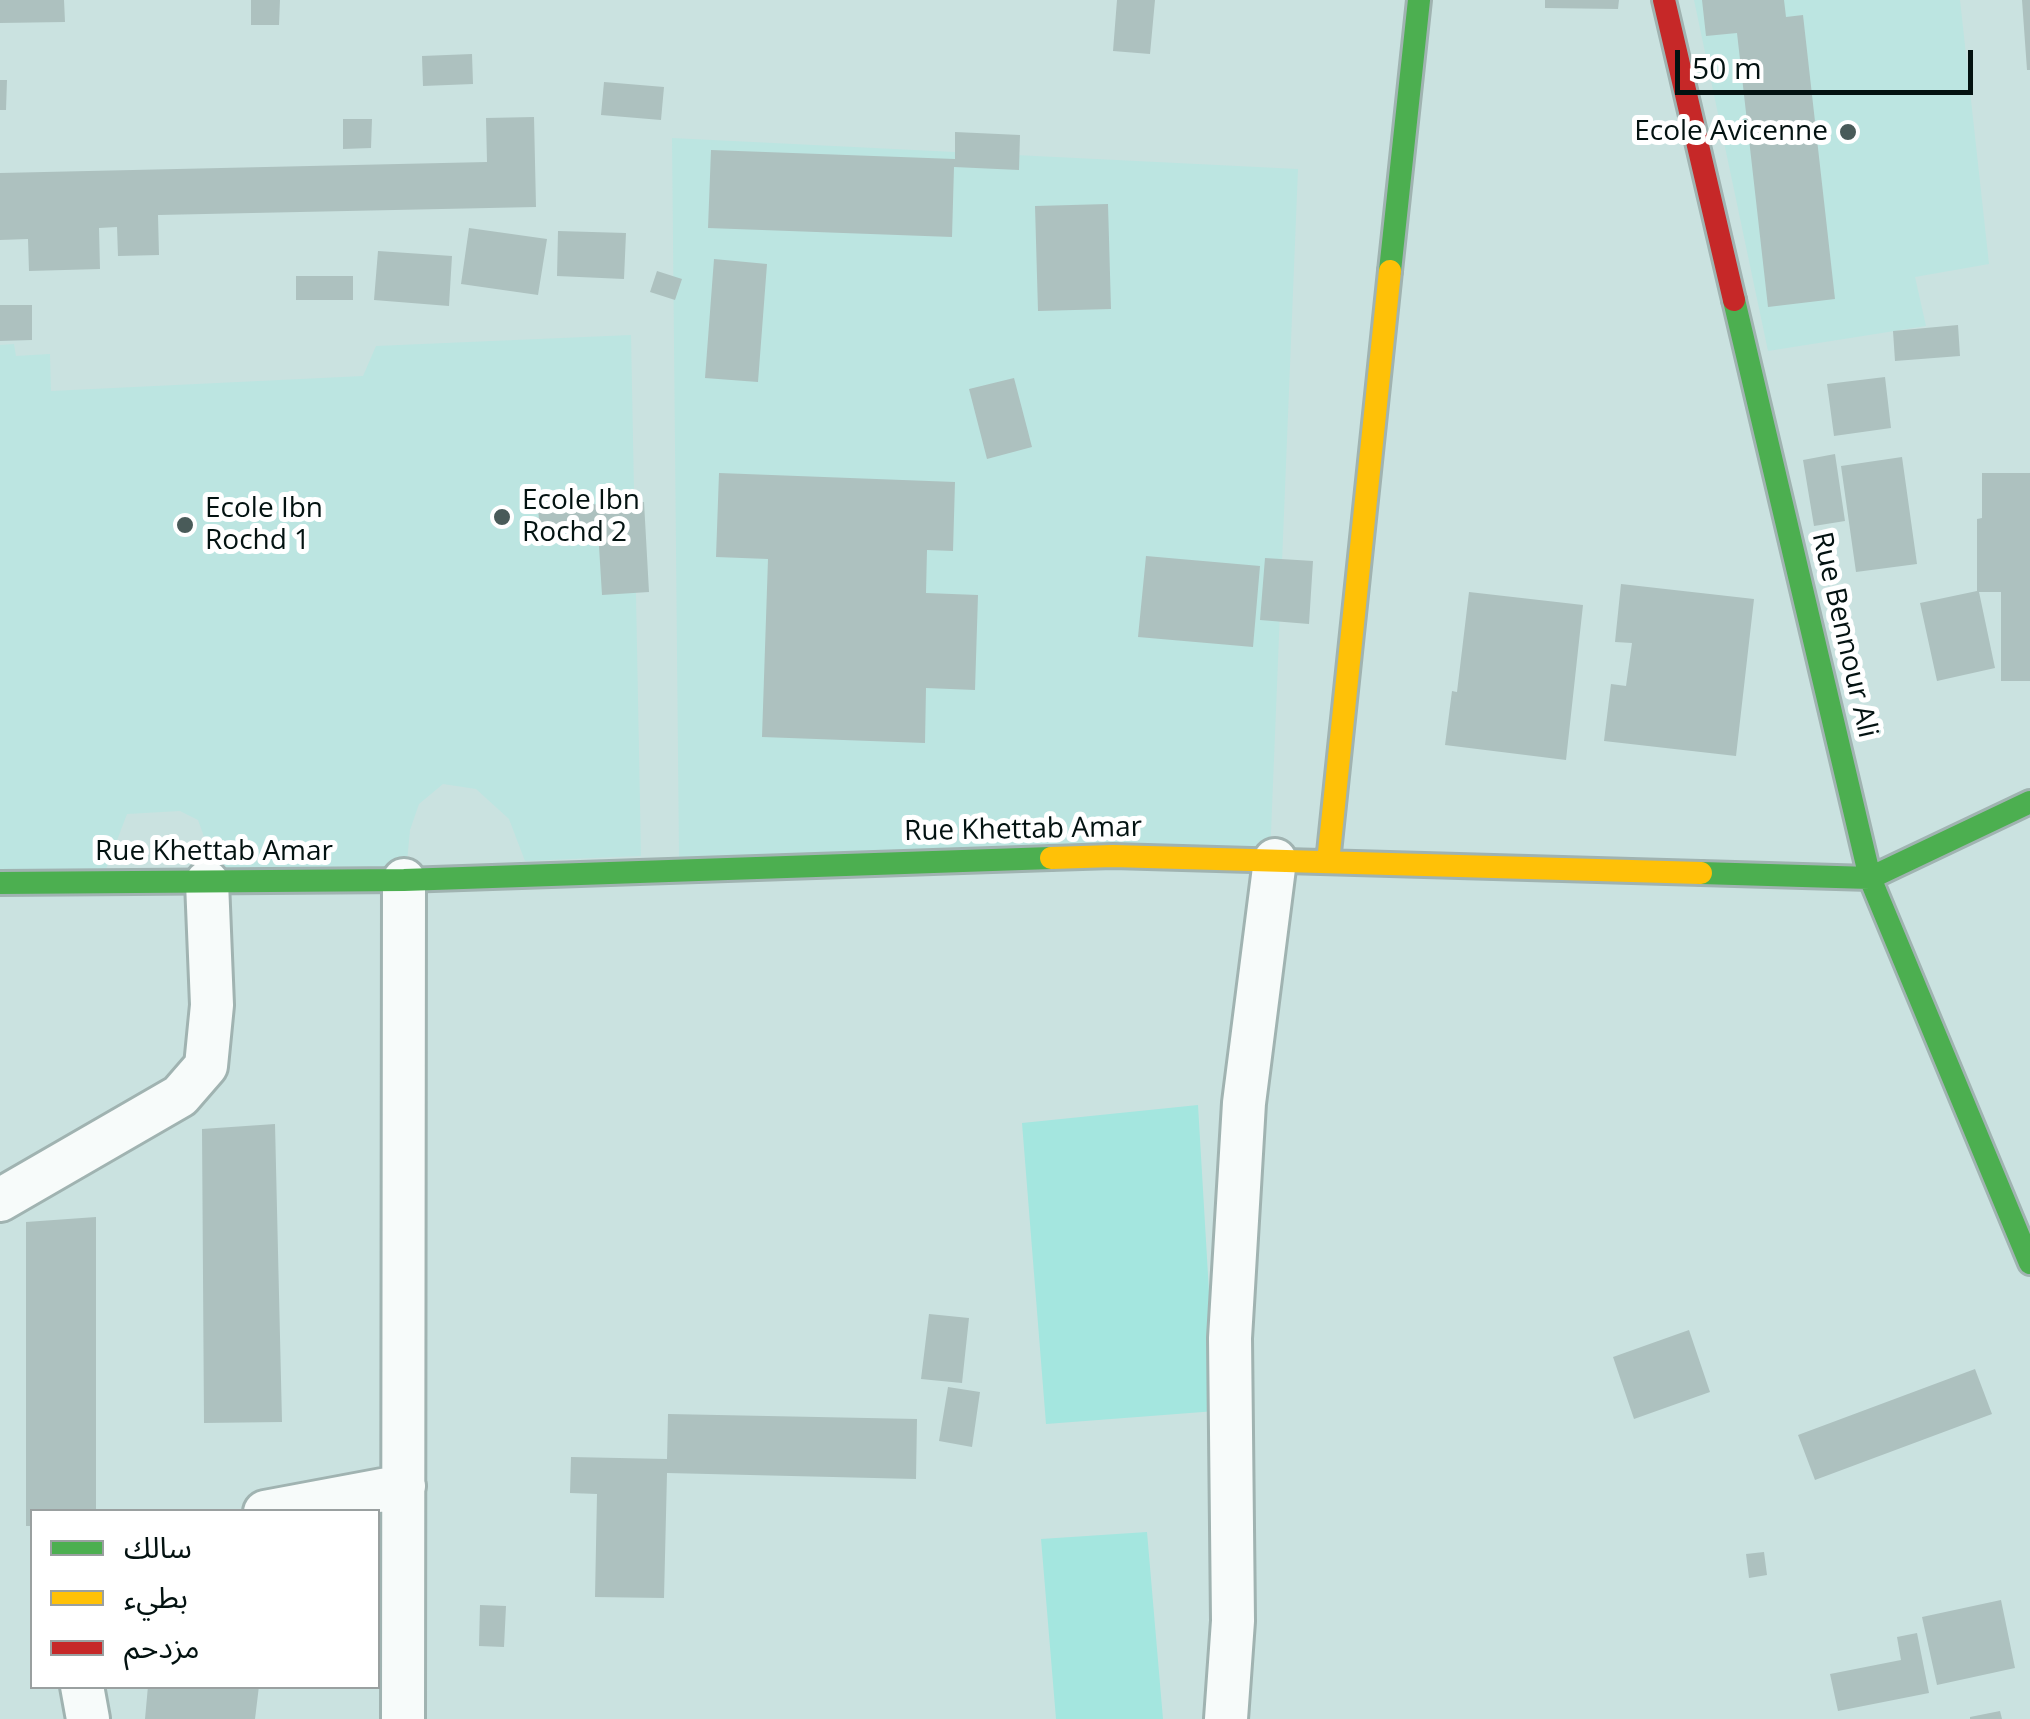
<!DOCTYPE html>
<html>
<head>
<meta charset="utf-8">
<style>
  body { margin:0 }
  #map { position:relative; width:2030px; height:1719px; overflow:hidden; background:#cae2e0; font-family:"Open Sans","Noto Sans Arabic",sans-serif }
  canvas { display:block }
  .legend { position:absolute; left:30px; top:1509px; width:350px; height:180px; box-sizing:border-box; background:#fff; border:2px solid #9aa0a0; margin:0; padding:12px 18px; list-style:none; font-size:30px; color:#031211 }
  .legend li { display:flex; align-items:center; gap:20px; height:50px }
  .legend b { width:50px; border:2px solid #9aa0a0 }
  .scale { position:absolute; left:1675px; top:50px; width:298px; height:45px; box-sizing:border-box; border:5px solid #031211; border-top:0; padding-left:12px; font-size:30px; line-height:35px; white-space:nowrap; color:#031211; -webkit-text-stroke:8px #fff; paint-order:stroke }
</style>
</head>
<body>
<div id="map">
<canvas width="2030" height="1719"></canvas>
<ul class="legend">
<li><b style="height:12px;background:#4caf50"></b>سالك</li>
<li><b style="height:12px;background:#ffc107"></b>بطيء</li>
<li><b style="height:12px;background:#c62828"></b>مزدحم</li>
</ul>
<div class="scale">50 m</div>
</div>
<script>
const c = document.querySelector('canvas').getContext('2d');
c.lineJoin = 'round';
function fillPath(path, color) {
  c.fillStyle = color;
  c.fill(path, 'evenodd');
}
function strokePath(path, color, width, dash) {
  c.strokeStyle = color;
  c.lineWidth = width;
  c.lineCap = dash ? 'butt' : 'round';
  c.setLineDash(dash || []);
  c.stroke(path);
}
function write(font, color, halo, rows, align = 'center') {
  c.font = font + ' "Open Sans",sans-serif';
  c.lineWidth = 10;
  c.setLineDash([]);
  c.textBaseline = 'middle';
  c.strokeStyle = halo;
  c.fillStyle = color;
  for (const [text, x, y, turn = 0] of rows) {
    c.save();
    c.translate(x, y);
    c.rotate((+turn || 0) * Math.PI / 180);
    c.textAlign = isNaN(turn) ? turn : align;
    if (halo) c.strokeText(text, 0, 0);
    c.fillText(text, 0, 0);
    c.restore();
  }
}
const built = new Path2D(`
  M1694 0H1960L1989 264 1915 277 1926 326 1768 351Z
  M672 138 1298 169 1270 857 679 858Z
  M631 335 641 856 525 861 509 819 476 789 443 784 419 804 410 830 406 872 209 875 207 845 198 820 180 811 127 814 103 877 0 878V345L14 344 16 356 50 354 51 391 363 376 376 346Z`);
const green = new Path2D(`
  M1198 1105 1216 1411 1046 1424 1022 1123Z
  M1147 1532 1163 1719H1056L1041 1539Z`);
const building = new Path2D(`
  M0 0H64L65 22 0 23Z
  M251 0H280L279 25H251Z
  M1117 0H1155L1150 54 1113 51Z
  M1545 0H1619L1618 9 1545 8Z
  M1702 0H1784L1786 17 1803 15 1835 299 1768 307 1737 33 1706 36Z
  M2022 0H2030V70H2027Z
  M472 54 473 84 423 86 422 56Z
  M0 80H7L6 110H0Z
  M604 82 664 87 661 120 601 115Z
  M534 117 536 207 158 215 159 255 118 256 117 227 99 228 100 269 29 271 28 239 0 240V173L487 162 486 118Z
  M343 119H372L371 148 343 149Z
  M955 132 1020 135 1019 170 954 167 952 237 708 228 711 150 955 159Z
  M1108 204 1111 309 1038 311 1035 206Z
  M469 228 547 239 538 295 461 284Z
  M558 231 626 233 624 279 557 276Z
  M378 251 452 256 449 306 374 300Z
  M714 259 767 264 758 382 705 378Z
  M657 271 682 279 675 300 650 292Z
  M296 276H353V300H296Z
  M0 305H32V340L0 341Z
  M1958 325 1960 356 1895 361 1893 331Z
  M1885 377 1891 428 1834 436 1827 384Z
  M1014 378 1032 447 987 459 969 389Z
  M1835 454 1845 521 1814 526 1803 460Z
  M1902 457 1917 564 1856 572 1841 466Z
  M719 473 955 482 953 551 927 550 926 593 978 595 975 690 926 688 925 743 762 737 768 559 716 557Z
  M1982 473H2030V681H2001V592H1979L1995 668 1937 681 1920 603 1977 591V519L1982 518Z
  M644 502 649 592 602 595 598 530 540 533 538 507Z
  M1146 556 1260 566 1253 647 1138 637Z
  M1265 558 1313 561 1309 624 1260 620Z
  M1621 584 1754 599 1736 756 1604 741 1611 684 1626 686 1632 643 1615 642Z
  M1469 592 1583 605 1566 760 1445 745 1452 691 1457 692Z
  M275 1124 282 1422 204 1423 202 1129Z
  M96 1217V1512H32V1526H26V1222Z
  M929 1314 969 1318 962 1383 921 1379Z
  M1689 1330 1710 1392 1634 1419 1613 1357Z
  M1975 1369 1992 1414 1815 1480 1798 1435Z
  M948 1387 980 1392 972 1447 939 1441Z
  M668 1414 917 1419 916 1479 667 1473 664 1598 595 1597 597 1494 570 1493 571 1457 667 1459Z
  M1764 1552 1767 1575 1749 1578 1746 1554Z
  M2001 1600 2015 1668 1937 1685 1922 1617Z
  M480 1605 506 1606 504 1647 479 1646Z
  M1917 1633 1929 1693 1838 1711 1830 1674 1901 1660 1897 1637Z
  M148 1686H259L255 1719H145Z
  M2000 1711 2002 1719H1970V1717Z`);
const street = new Path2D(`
  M0 1200 180 1096 206 1066 212 1005 207 882
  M265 1512 404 1486
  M82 1686 88 1719
  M403 1719 404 880
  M1226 1719 1233 1621 1230 1338 1244 1103 1275 860`);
const fast = new Path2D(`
  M1390 271 1419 0
  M1734 300 1870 878 2030 1263
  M1701 873 1870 878 2030 802
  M0 883 404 880 1051 858`);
const slow = new Path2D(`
  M1051 858 1113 856 1701 873
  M1328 862 1390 271`);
const jam = new Path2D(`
  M1664 0 1734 300`);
const markers = [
  [1848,132,10,"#495b59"],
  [502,517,10,"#495b59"],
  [185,525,10,"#495b59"]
];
const poiNames = [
  ["Ecole Avicenne",1828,132,"right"],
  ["Ecole Ibn",522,501],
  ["Rochd 2",522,533],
  ["Ecole Ibn",205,509],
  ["Rochd 1",205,541]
];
const streetNames = [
  ["Rue Bennour Ali",1844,635,77],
  ["Rue Khettab Amar",1023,830,-1],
  ["Rue Khettab Amar",214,852]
];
fillPath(built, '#bce5e1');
fillPath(green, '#a4e6df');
fillPath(building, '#adc1bf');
strokePath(street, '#a0b3b1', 48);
strokePath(fast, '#a0b3b1', 28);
strokePath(slow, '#a0b3b1', 28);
strokePath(jam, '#a0b3b1', 28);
strokePath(street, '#f7fbfa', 42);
strokePath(fast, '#4caf50', 22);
strokePath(slow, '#ffc107', 22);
strokePath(jam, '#c62828', 22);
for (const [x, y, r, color] of markers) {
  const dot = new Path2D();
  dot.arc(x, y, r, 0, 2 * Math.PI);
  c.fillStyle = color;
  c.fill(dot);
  strokePath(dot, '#fff', 4);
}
write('28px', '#031211', '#fff', poiNames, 'left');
write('28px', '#031211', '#fff', streetNames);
</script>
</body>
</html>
